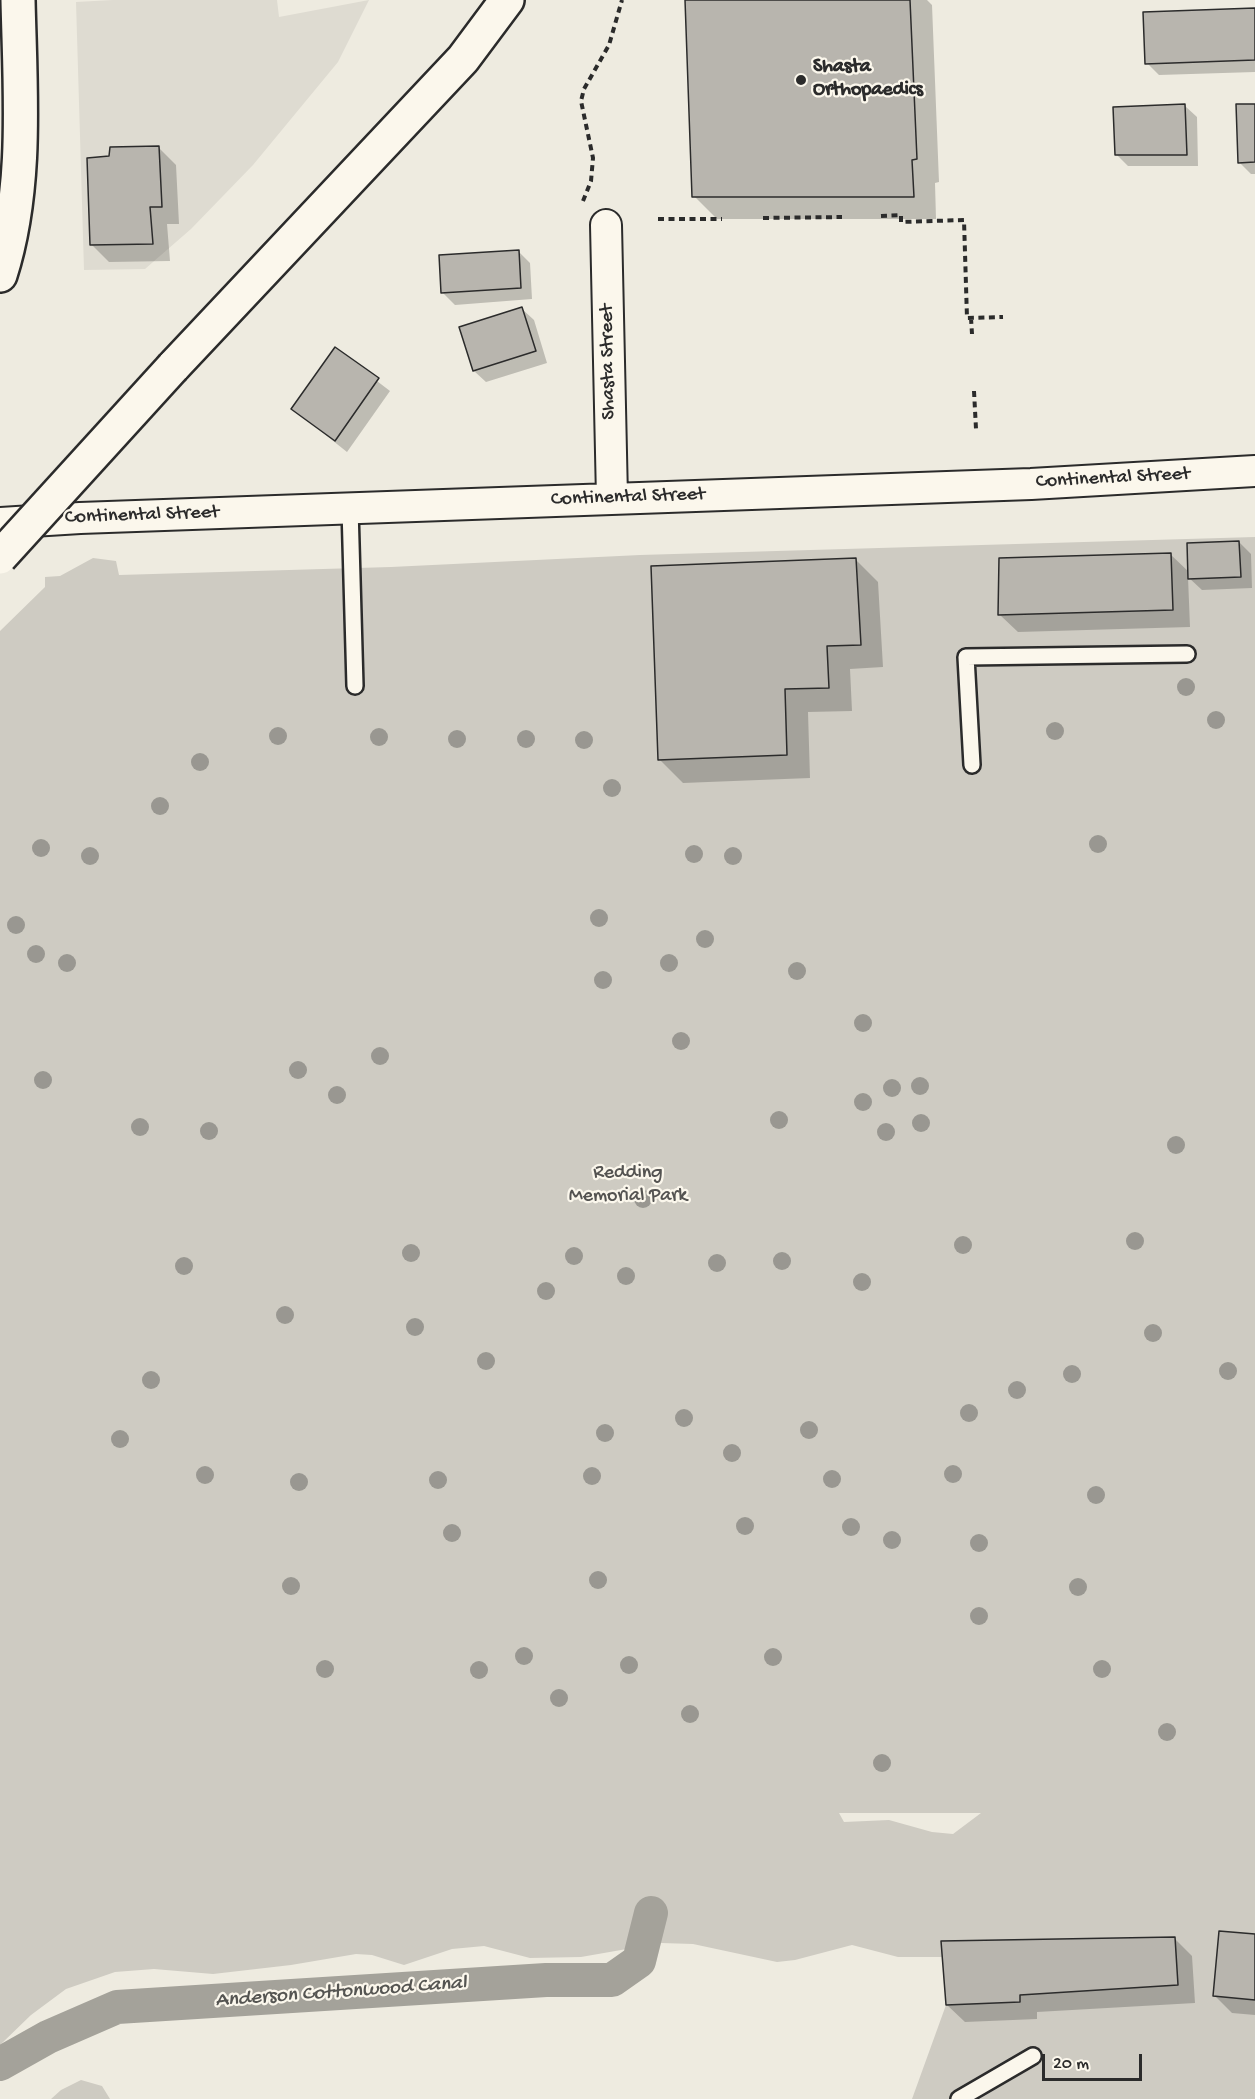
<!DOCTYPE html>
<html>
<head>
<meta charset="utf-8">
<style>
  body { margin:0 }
  #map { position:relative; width:1255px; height:2099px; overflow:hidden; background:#eeebe0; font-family:"Gochi Hand",sans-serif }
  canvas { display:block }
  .scale { position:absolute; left:1042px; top:2054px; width:100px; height:27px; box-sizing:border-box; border:3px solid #2b2b2b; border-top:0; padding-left:8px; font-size:18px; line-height:21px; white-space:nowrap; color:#2b2b2b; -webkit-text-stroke:4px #fbf7ec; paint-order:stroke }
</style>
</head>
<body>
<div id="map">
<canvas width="1255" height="2099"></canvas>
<div class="scale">20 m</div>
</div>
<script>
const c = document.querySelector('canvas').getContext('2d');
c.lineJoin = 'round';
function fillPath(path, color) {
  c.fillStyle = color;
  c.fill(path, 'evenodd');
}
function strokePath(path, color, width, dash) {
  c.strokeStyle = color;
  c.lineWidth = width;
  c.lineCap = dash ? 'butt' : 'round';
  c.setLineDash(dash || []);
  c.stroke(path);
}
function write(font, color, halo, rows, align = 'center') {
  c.font = font + ' "Gochi Hand",sans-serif';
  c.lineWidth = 4.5;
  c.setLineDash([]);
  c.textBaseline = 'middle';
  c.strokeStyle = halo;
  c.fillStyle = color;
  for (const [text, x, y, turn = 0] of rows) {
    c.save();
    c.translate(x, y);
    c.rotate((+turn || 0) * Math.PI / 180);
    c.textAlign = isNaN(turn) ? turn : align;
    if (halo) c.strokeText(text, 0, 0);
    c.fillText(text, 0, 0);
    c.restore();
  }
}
const built = new Path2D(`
  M113 0H277L279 17 369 0 338 62 253 165 191 229 145 269 84 270 76 2Z`);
const green = new Path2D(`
  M1255 537V2099H912L946 2005 942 1957H898L852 1945 795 1960 777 1962 693 1944 661 1943 581 1957 530 1958 484 1946 452 1949 404 1965 372 1955 356 1954 291 1965 213 1974 154 1969 115 1972 66 1989 31 2015 0 2045V631L45 587V577L60 576 93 558 116 561 119 575 391 567 640 555ZM839 1813H981L953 1834 932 1832 889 1820 844 1822Z
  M81 2080 102 2086 110 2099H51L61 2090Z`);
const shadow = new Path2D(`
  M686 0H927L932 5 939 182 935 183 936 219H717L694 196Z
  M1255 10V72L1159 75 1147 63Z
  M1255 105V174H1251L1239 162Z
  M1185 106 1197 117 1198 166H1128L1116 154Z
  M159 148 176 165 179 224H167L170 261 109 262 91 244 111 158Z
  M518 251 530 263 532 299 455 305 443 293Z
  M522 309 534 320 547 363 486 382 474 371Z
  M335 349 390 391 347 452 293 409Z
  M1239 542 1251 554 1252 588 1202 590 1188 577 1190 627 1018 632 1000 615 1170 554 1190 573Z
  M855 559 878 582 883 667 850 669 852 711 808 712 810 778 683 783 660 760Z
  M1255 1935V2015L1232 2013 1215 1996Z
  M1175 1939 1192 1956 1195 2003 1037 2012V2019L965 2022 947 2005Z`);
const canal = new Path2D(`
  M0 2064 48 2037 117 2007 546 1980H612L639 1961 651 1913`);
const building = new Path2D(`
  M685 0H910L917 159 912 160 914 197H692Z
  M1255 8V60L1145 64 1143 12Z
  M1185 104 1187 155H1115L1113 107Z
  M1236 104H1255V162L1238 163Z
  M159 146 162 207H150L153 244 90 245 87 158 109 156 110 147Z
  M519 250 521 288 441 293 439 255Z
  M522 307 536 351 473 371 459 327Z
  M335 347 379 378 335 441 291 409Z
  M1239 541 1241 577 1188 579 1187 543Z
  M1171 553 1173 610 998 615 999 558Z
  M856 558 861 645 827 646 829 688 785 689 787 755 658 760 651 566Z
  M1219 1931 1255 1934V2000L1213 1996Z
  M1175 1937 1178 1985 1020 1995V2002L946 2005 941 1941Z`);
const path = new Path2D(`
  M583 201 591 181 593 158 581 101 584 89 609 45 622 0
  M881 216 901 215V222L964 220 967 318 1003 317
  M763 218 842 217
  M658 219H722
  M971 318 972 334
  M974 391 976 429`);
const lane = new Path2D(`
  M350 508 355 686
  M972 765 966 657 1187 654
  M959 2099 1033 2056`);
const street = new Path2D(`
  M606 225 612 498
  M0 523 80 518 1031 484 1255 471`);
const highway = new Path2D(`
  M0 275C28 188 20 90 18 0
  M173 367 463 59 507 0`);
const highwayBridge = new Path2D(`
  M0 557 173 367`);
const trees = [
  [1186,687],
  [1216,720],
  [1055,731],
  [278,736],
  [379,737],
  [457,739],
  [526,739],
  [584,740],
  [200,762],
  [612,788],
  [160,806],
  [1098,844],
  [41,848],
  [694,854],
  [90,856],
  [733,856],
  [599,918],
  [16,925],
  [705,939],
  [36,954],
  [67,963],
  [669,963],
  [797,971],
  [603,980],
  [863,1023],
  [681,1041],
  [380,1056],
  [298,1070],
  [43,1080],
  [920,1086],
  [892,1088],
  [337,1095],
  [863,1102],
  [779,1120],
  [921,1123],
  [140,1127],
  [209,1131],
  [886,1132],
  [1176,1145],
  [643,1199],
  [1135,1241],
  [963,1245],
  [411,1253],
  [574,1256],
  [782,1261],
  [717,1263],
  [184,1266],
  [626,1276],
  [862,1282],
  [546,1291],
  [285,1315],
  [415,1327],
  [1153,1333],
  [486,1361],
  [1228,1371],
  [1072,1374],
  [151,1380],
  [1017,1390],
  [969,1413],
  [684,1418],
  [809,1430],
  [605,1433],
  [120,1439],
  [732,1453],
  [953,1474],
  [205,1475],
  [592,1476],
  [832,1479],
  [438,1480],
  [299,1482],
  [1096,1495],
  [745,1526],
  [851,1527],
  [452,1533],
  [892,1540],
  [979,1543],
  [598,1580],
  [291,1586],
  [1078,1587],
  [979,1616],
  [524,1656],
  [773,1657],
  [629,1665],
  [325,1669],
  [1102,1669],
  [479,1670],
  [559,1698],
  [690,1714],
  [1167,1732],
  [882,1763]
];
const markers = [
  [801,80,6,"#2b2b2b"]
];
const poiNames = [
  ["Shasta",813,68],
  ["Orthopaedics",813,91]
];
const streetNames = [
  ["Shasta Street",609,362,-91],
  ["Continental Street",1113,479,-3],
  ["Continental Street",628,498,-2],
  ["Continental Street",142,516,-2]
];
const parkNames = [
  ["Redding",628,1174],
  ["Memorial Park",628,1197]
];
const waterNames = [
  ["Anderson Cottonwood Canal",341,1993,-4]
];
fillPath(built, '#dedbd1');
fillPath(green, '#cecbc2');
fillPath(shadow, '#0003');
strokePath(canal, '#a4a29a', 34);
fillPath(building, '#b8b5ae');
strokePath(building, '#2b2b2b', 1.5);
strokePath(lane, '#2b2b2b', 20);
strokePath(street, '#2b2b2b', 34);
strokePath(highway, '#2b2b2b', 38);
strokePath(path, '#2b2b2b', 4, [6, 4.5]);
strokePath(lane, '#fbf7ec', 15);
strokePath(street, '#fbf7ec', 30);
strokePath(highway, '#fbf7ec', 33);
strokePath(highwayBridge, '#2b2b2b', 38, []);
strokePath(highwayBridge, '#fbf7ec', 33);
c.fillStyle = '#999791';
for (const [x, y] of trees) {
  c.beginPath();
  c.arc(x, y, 9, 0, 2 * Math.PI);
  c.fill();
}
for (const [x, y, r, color] of markers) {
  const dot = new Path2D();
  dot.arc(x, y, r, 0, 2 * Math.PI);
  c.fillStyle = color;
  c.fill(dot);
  strokePath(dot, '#fbf7ec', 2);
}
write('bold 20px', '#2b2b2b', '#fbf7ec', poiNames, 'left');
write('20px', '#2b2b2b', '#fbf7ec', streetNames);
write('20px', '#545351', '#fbf7ec', parkNames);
write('italic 21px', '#555552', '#fbf7ec', waterNames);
</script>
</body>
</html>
